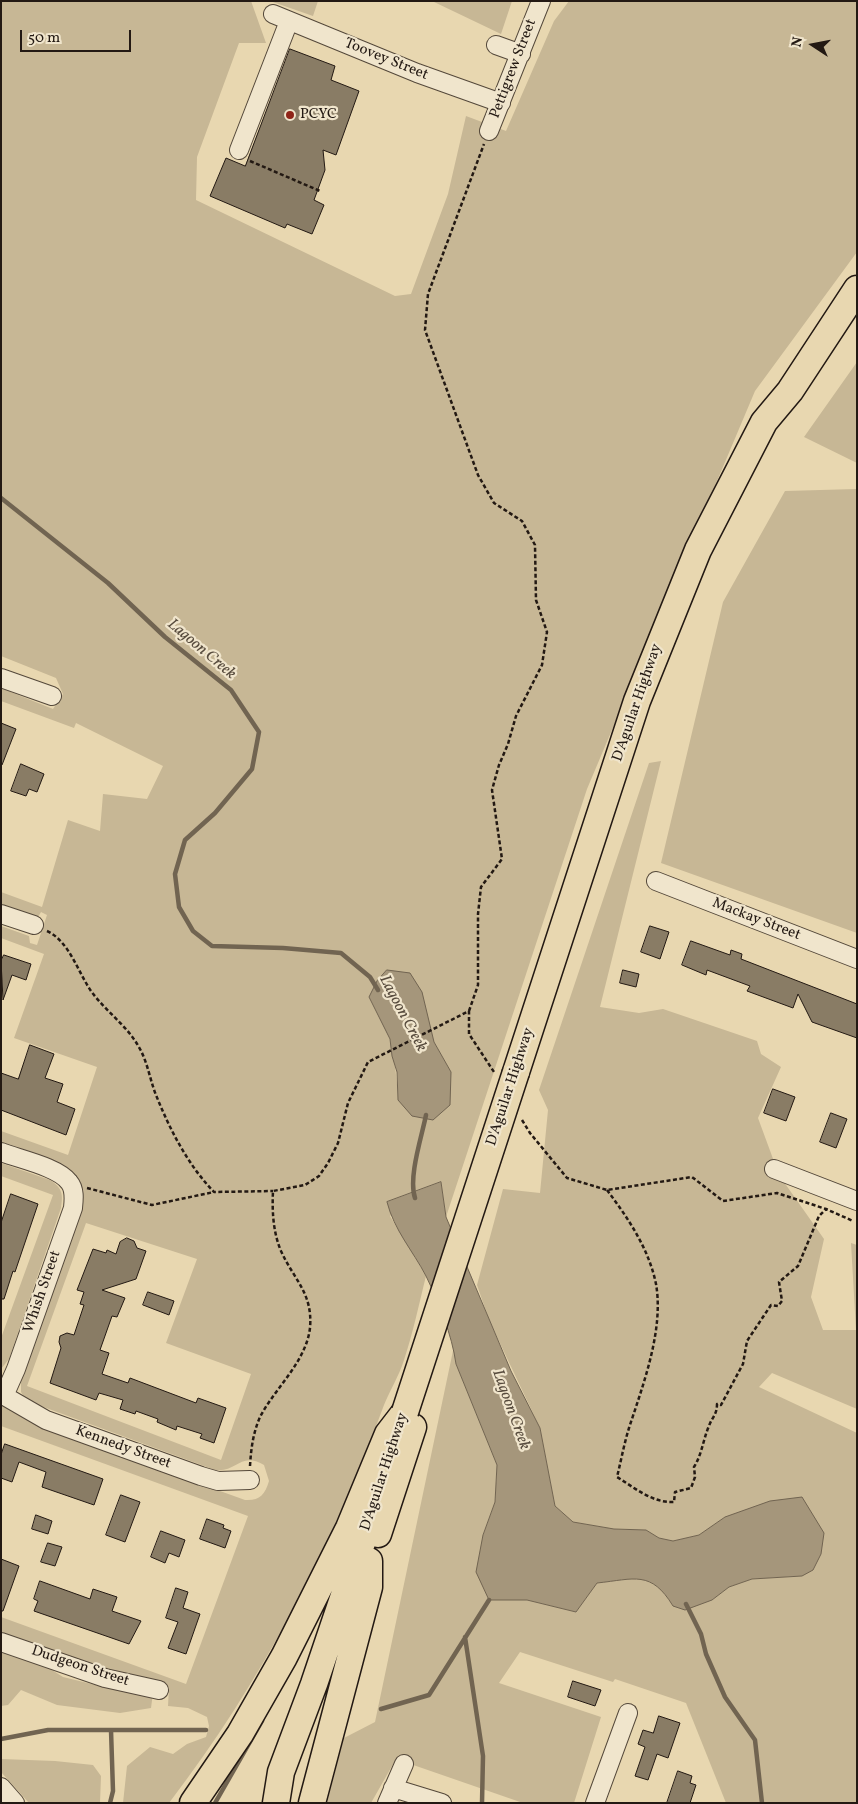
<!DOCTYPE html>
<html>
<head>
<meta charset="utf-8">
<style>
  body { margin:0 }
  #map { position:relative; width:858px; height:1804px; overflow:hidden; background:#e8d7b0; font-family:Vollkorn,serif }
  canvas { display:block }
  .frame { position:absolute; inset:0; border:2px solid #231913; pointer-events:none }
  .north { position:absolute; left:788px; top:20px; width:50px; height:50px; -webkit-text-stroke:4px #f0e5cc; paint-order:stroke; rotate:281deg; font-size:14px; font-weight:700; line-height:20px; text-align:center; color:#231913 }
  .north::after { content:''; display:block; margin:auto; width:18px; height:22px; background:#231913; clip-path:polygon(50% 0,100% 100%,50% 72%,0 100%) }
  .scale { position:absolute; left:20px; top:30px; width:111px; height:22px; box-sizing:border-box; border:2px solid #231913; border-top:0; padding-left:6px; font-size:15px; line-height:18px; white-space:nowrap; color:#231913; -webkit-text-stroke:4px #f0e5cc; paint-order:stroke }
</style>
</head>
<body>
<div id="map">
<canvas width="858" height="1804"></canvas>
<div class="frame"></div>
<div class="north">N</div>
<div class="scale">50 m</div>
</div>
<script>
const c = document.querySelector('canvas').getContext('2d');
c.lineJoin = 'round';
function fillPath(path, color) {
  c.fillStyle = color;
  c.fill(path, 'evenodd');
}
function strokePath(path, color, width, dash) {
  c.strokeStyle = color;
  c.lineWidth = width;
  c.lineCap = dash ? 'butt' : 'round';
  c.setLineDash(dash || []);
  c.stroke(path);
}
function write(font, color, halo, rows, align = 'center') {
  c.font = font + ' Vollkorn,serif';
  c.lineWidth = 4.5;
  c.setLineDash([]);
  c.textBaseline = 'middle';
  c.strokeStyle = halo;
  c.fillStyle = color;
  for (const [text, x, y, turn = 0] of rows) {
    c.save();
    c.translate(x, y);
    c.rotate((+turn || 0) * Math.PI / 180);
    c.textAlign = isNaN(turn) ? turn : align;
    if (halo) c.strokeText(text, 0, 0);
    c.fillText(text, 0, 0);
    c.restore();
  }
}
const green = new Path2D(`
  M1 1H251L266 43H239L197 157 196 200 395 296 411 294 448 194 466 116 506 131 554 21 569 1H857V252L755 391 587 789 446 1217 441 1182 390 1216 426 1276C419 1304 413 1333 404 1360 399 1376 390 1390 384 1405 332 1547 261 1683 169 1803H123L127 1766 150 1747 173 1754 187 1744 206 1737 209 1726 207 1717 188 1708 168 1706 169 1687 152 1680 119 1676 1 1634V1617L186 1684 248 1516 1 1426V1405L37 1425 245 1500C259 1501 265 1495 269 1481L264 1465C240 1451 237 1473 215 1470L38 1405 25 1399 21 1392V1376L82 1204C82 1194 81 1182 74 1174 60 1159 21 1150 1 1143V1131L68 1155 97 1067 14 1038 44 954 1 938V926L29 936 30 943 37 945 47 915 41 912 37 919 1 906V892L42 907 68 820 100 831 103 794 147 799 163 766 76 723 74 728 1 701V688L53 709 63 694 56 678 1 656ZM369 997 427 1018 434 1042 451 1072 398 1100C397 1080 395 1060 390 1040 387 1026 375 1011 369 997ZM86 1223 197 1259 166 1343 251 1374 221 1460 27 1386Z
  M270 1H318L313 16Z
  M432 1H512L501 34Z
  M857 362V463L804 437Z
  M857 486V933L661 863 723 602 785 491 856 489Z
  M661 761 600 1007 639 1013 663 1009 757 1041 761 1054 781 1067 758 1118 779 1175 824 1239 811 1297 823 1330H856L851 1243 857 1245V1409L772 1373 759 1387 857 1433V1803H726L686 1703 615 1679 613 1682 520 1652 499 1683 601 1717 574 1803H523L396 1759 371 1803H327L344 1738 375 1722 454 1346 456 1364 497 1465 495 1502 483 1535 489 1600H527L576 1612 597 1583C635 1579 651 1570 673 1606L712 1600 729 1587 752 1579 802 1576 725 1517 699 1535 673 1541 659 1538 646 1530 614 1529 573 1522 555 1506 540 1428 489 1320 477 1285 503 1189 540 1193 548 1110 539 1090 649 763Z
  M1 1163 50 1180C63 1188 63 1195 61 1208L9 1359 1 1369V1338L53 1195 1 1176Z
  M1 1649 44 1665 63 1677 108 1688 153 1693 151 1708 120 1713 57 1705 21 1690 8 1705 1 1706Z
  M1 1759 55 1761 93 1765 101 1776 100 1803H29L1 1772Z`);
const water = new Path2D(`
  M387 970 410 973 422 992 434 1042 451 1072 450 1105 433 1120 412 1116 398 1100 397 1072 392 1056 390 1039 369 997 377 981Z
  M441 1182 446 1217 511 1371 540 1428 555 1506 573 1522 614 1529 646 1530 659 1538 673 1541 699 1535 725 1517 770 1501 802 1497 824 1533 821 1554 813 1570 802 1576 752 1579 729 1587 712 1600 685 1610 673 1606C651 1570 635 1579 597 1583L576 1612 527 1600H489L476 1572 483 1535 495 1502 497 1465 456 1364C452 1335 439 1303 426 1276 413 1251 394 1230 387 1202Z`);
const stream = new Path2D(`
  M1 498 108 583 165 637 231 690 259 732 252 769 215 813 185 840 175 874 179 907 193 931 212 946 283 948 341 953 370 977 378 990
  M415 1198C408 1177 422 1136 426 1115
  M686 1604 701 1634 706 1654 725 1697 755 1740 762 1803
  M465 1637 483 1756 482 1803
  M381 1709 429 1695 489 1600
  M1 1739 48 1730H206
  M110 1803 113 1791 111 1730
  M215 1803 262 1721`);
const building = new Path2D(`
  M290 49 335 66 331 80 359 91 336 155 323 150 325 170 314 200 324 205 312 234 287 224 285 228 210 196 226 158 245 166Z
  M1 723 16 729 2 765H1Z
  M21 764 44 774 37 792 29 789 26 796 11 791Z
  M650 926 669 932 660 959 641 952Z
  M691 941 730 955 731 950 742 954 741 959 857 1004V1038L812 1022 798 994 793 1008 747 991 750 986 707 970 706 975 682 965Z
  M4 955 31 964 26 980 12 975 3 1000 1 961Z
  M623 970 639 974 636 987 620 983Z
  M30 1045 54 1054 45 1078 63 1084 57 1102 75 1109 66 1135 1 1110V1073L18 1079Z
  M773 1089 795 1097 786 1121 764 1113Z
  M831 1113 847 1119 836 1148 820 1142Z
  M11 1194 38 1204 15 1272 13 1271 4 1299H1V1223Z
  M127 1238 134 1241 137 1248 146 1251 136 1279 102 1290 125 1298 117 1317 112 1316 100 1350 109 1353 102 1374 128 1383 130 1378 196 1403 198 1398 226 1408 214 1443 200 1438 202 1434 177 1426 176 1430 157 1422 158 1419 136 1411 135 1414 120 1409 123 1400 99 1393 96 1400 50 1383 61 1348 59 1342 60 1336 67 1333 74 1335 84 1305 80 1304 84 1292 77 1290 93 1249 106 1253 107 1250 116 1254 120 1242Z
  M148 1292 174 1301 169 1315 143 1305Z
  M5 1444 103 1479 94 1505 42 1487 46 1472 19 1462 12 1482 1 1478V1455Z
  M121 1495 140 1502 125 1542 106 1535Z
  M36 1515 52 1521 48 1534 32 1529Z
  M207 1519 224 1525 223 1528 231 1531 225 1548 200 1539Z
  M161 1531 185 1540 179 1557 169 1553 165 1563 151 1557Z
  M48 1543 62 1547 55 1566 41 1562Z
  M1 1559 19 1566 3 1611H1Z
  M40 1581 90 1599 93 1589 117 1597 112 1611 141 1621 129 1644 34 1611 38 1601 34 1599Z
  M176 1588 188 1592 183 1608 200 1614 186 1654 168 1648 178 1622 166 1618Z
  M573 1681 601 1690 595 1706 568 1697Z
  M659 1716 680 1723 668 1758 657 1754 648 1780 635 1776 645 1747 638 1744 643 1730 653 1733Z
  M678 1771 692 1776 690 1783 696 1785 690 1803H667Z`);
const path = new Path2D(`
  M250 161 320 191
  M47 931C69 941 78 972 91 991 106 1012 128 1026 140 1049 148 1064 150 1080 156 1095 170 1130 188 1165 214 1192L273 1191
  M469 1011 478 985V914L481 887 502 859 492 790 499 765 508 744 516 716 542 665 547 632 536 600 535 545 522 521 494 503 478 475 425 330 428 294 484 144
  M522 1120 530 1133 567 1178 607 1190 692 1177 723 1201 777 1193 826 1209 853 1221
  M87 1188 152 1205 214 1192
  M607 1190C628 1218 649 1249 656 1284 664 1330 643 1385 629 1428 624 1444 621 1461 617 1477 635 1488 652 1503 674 1502L675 1492 691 1488 695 1477 694 1467C702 1454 703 1440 709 1426 712 1417 717 1415 717 1404L721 1405 743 1364 747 1341 771 1305 778 1306 782 1301 779 1282 798 1266 819 1216 826 1209
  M250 1466C251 1449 253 1433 260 1417 275 1388 306 1362 310 1328 313 1293 294 1280 281 1251 273 1232 272 1211 273 1191L305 1185 319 1176 328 1163 338 1143 348 1103 368 1062 469 1011V1034L494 1072`);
const minor = new Path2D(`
  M273 14 417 73 501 103
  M496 45 521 54
  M489 131 541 1
  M239 150 289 21
  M1 678 52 696
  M656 881 857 959
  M1 914 34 925
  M1 1152C19 1159 58 1167 69 1182 75 1189 74 1199 73 1208L16 1369 4 1396
  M774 1169 857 1201
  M1 1394 46 1420 201 1476 218 1481 250 1480
  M1 1642 105 1678 159 1690
  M1 1787 15 1803
  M393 1788 442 1803
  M387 1803 404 1764
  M595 1803 628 1713`);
const highway = new Path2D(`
  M516 1072 637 701 698 550 764 422 790 391 857 289
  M378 1534 413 1427
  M193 1803 240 1734 284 1657 349 1528 388 1434 405 1412
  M276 1803 281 1772 314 1684 373 1510
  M312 1803 369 1587V1561`);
const highwayBridge = new Path2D(`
  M405 1412 516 1072`);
const markers = [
  [290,115,5,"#8f2418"]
];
const streetNames = [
  ["Toovey Street",386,60,22],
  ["Pettigrew Street",514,69,-69],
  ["D'Aguilar Highway",638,703,-71],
  ["Mackay Street",756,920,21],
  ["D'Aguilar Highway",511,1087,-72],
  ["Whish Street",43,1292,-71],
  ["Kennedy Street",123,1448,20],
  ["D'Aguilar Highway",385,1472,-72],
  ["Dudgeon Street",80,1667,18]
];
const poiNames = [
  ["PCYC",300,115]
];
const waterNames = [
  ["Lagoon Creek",201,650,40],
  ["Lagoon Creek",402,1014,62],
  ["Lagoon Creek",510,1410,70]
];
fillPath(green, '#c7b795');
fillPath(water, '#a5967b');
strokePath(water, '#716451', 1);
strokePath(stream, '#716451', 4.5);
fillPath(building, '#897c65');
strokePath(building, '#231913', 1);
strokePath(minor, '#54483a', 20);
strokePath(highway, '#231913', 29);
strokePath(path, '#231913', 2.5, [4, 2.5]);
strokePath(minor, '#f0e5cc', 18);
strokePath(highway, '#e8d7b0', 26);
strokePath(highwayBridge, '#231913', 29, []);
strokePath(highwayBridge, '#e8d7b0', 26);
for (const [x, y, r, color] of markers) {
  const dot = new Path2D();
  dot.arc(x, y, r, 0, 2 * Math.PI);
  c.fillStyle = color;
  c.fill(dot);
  strokePath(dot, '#f0e5cc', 2);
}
write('15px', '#231913', '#f0e5cc', streetNames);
write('15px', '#231913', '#f0e5cc', poiNames, 'left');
write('italic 16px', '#574b3d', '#f0e5cc', waterNames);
</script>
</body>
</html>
